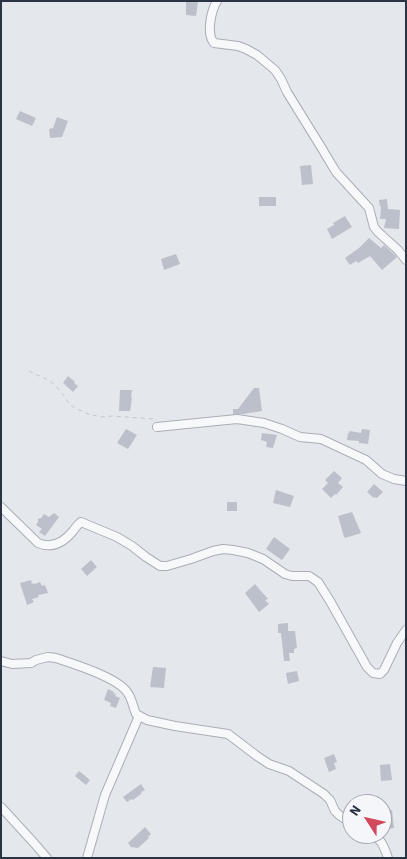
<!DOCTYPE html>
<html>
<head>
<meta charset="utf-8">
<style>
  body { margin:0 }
  #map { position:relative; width:407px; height:859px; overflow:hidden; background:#e4e7ec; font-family:"Source Sans 3",sans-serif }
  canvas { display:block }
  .frame { position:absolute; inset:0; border:2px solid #2b3445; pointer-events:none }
  .north { position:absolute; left:342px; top:794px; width:50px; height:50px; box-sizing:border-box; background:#f4f6f9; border:1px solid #a4a8b1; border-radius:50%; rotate:305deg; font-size:14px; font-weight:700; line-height:20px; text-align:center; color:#2b3445 }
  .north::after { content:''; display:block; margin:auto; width:18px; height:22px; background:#d1495b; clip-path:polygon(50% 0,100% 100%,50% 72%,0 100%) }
</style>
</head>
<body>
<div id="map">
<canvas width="407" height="859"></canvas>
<div class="frame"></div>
<div class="north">N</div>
</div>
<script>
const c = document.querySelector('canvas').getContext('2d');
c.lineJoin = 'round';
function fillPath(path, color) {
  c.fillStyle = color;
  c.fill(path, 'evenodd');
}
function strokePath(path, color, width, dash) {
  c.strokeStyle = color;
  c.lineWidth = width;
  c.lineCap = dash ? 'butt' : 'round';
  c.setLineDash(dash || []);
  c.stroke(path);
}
const building = new Path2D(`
  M186 1H198L196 16 186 15Z
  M20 111 36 118 32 126 16 119Z
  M57 117 68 121 62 137 50 138 49 129 53 128Z
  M311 165 313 184 302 185 300 166Z
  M259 197H276V206H259Z
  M387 199 388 209 400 210 399 229 384 228 386 219H380L381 206 380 207 379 200Z
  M345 216 352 227 332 239 327 229 334 225 333 223Z
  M369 238 381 248 384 245 397 257 382 270 370 256 358 263 356 261 350 265 345 258 359 248Z
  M176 254 180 264 164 270 161 259Z
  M68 376 75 382 74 383 78 386 73 392 63 383Z
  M254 388H259L262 411 243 414H233V409H238Z
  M120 390H132L131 397 132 398 130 411H119Z
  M126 429 137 435 128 449 117 443Z
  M362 429 370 430 368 444 359 443V441L347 440 348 433H349L350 431 361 433Z
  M262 433 277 435 273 448 266 447 267 442 261 440Z
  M334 471 342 478 338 483 343 487 336 495 335 494 331 498 322 489 328 483 325 480Z
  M374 484 383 492 377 498 375 497 374 498 367 492Z
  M276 490 294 496 290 507 273 503Z
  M227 502H237V511H227Z
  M352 512 361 533 345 538V537H344L338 516Z
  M54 513 59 517 45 536 39 532 42 529 36 525 38 522V519L41 518 44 514 49 517Z
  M274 537 290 549 282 560 266 549Z
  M91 560 97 567 87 576 81 569Z
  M31 580 32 584 34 583 35 584 40 582 42 586 45 585 48 593 38 595 39 597 32 599 34 602 27 605 20 583Z
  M255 584 268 599 265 600 269 604 259 612 245 593Z
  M288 623V631H295L297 648 294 649V653H289L290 661H284L281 633H278V624Z
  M153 667 166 668 164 688 150 687Z
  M297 671 299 681 288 684 286 673Z
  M108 689 114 692 113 693 116 694 115 696 120 698 116 708 110 706 111 703 104 700Z
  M334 754 337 762 334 763 336 769 329 772 324 758Z
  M390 764 392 780 381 781 380 765Z
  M79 771 90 780 86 785 75 776Z
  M141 784 145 790 141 792 142 793 133 800 132 799 127 802 123 797Z
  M392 810 394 828 382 830V812Z
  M145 827 151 834 148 837 149 838 138 848 131 847 128 843Z`);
const path = new Path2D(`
  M29 371 48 380 55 385 65 397 69 404 75 408 88 414 101 417 113 416 154 419`);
const minor = new Path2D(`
  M217 1C211 11 206 34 214 43L238 46 246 49 257 55 275 70 281 79 287 92 321 147 336 172 369 208 374 227 378 232 398 250 406 260
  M157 427 237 419 264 423 282 429 300 437 321 439 366 460 382 474 394 479 406 481
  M1 507 38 543C52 549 64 542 73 531 76 527 77 525 81 522L117 537 132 546 146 557 160 566H167L191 559 213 551 223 549 233 550 248 553 263 559 285 574 292 576H309L318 582 330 601 367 667 373 673 380 674 384 670 397 643 406 630
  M1 661 12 664 31 663 36 660 48 657 56 658C73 664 117 677 127 692 132 698 133 707 136 714L147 720 175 726 228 734 257 756 269 764 289 771 324 794 330 800 335 811 339 815 352 824
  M1 807 34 843 47 858
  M371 834C382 839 384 847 388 858
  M87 858 105 795 139 716`);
fillPath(building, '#bbc0ca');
strokePath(minor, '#a9aeb7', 10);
strokePath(path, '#c2c5cb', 1, [4, 4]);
strokePath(minor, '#f7f8fa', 8);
</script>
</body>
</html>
